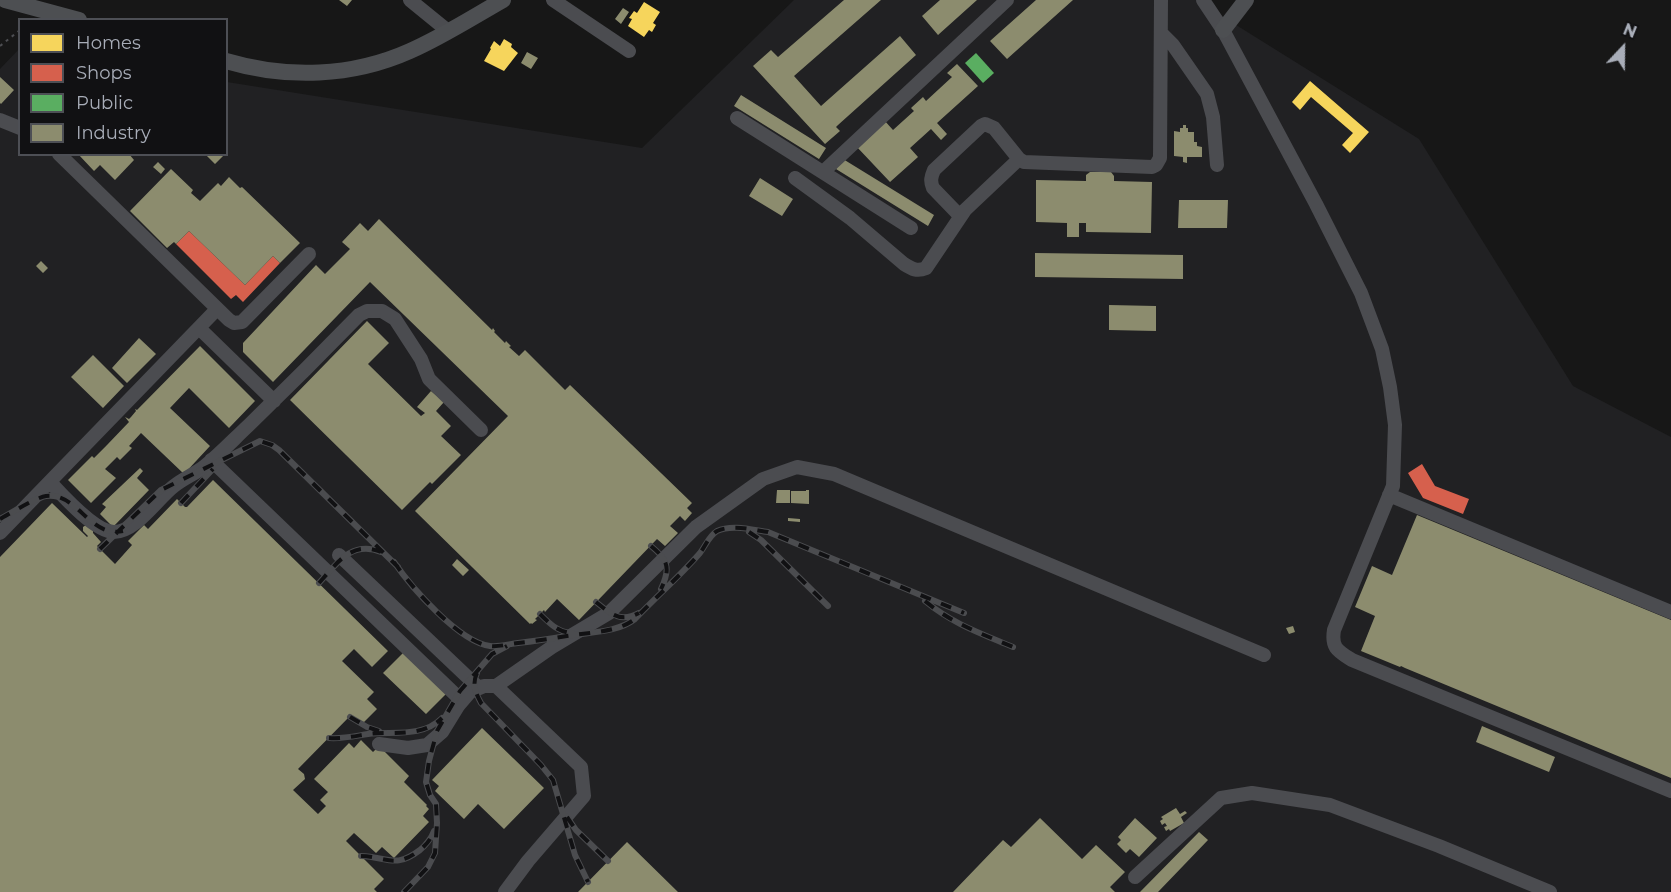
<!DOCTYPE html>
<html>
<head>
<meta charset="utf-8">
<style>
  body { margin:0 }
  #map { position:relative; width:1671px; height:892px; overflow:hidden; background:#171717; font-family:Montserrat,sans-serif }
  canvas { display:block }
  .legend { position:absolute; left:18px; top:18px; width:210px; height:138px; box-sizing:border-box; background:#111113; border:2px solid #4d4f55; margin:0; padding:8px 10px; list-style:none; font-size:18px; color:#a8adb8 }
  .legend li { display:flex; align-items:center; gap:12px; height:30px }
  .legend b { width:30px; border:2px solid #4d4f55 }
  .north { position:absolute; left:1593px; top:18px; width:60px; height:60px; -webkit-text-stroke:4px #111113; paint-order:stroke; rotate:22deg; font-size:16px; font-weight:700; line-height:24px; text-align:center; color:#a8adb8 }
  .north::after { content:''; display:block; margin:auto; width:21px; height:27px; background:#a8adb8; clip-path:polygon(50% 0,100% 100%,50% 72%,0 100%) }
</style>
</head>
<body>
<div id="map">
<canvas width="1671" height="892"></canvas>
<ul class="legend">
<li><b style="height:16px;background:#f6d55c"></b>Homes</li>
<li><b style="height:16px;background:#d6604d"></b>Shops</li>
<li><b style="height:16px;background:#5aae61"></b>Public</li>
<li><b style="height:16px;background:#8c8c6e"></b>Industry</li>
</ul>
<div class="north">N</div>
</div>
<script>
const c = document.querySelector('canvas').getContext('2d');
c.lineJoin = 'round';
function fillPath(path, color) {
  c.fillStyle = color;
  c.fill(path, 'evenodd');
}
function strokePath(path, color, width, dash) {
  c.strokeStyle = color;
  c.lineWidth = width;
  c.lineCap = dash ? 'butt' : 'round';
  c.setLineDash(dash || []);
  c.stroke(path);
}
const built = new Path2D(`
  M794 0H1196L1419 139 1573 386 1671 437V892H0V69L19 49 20 154H226L227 82 642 148Z`);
const homes = new Path2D(`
  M644 2 660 12 653 23 656 25 652 32 649 30 644 37 628 26 632 19 629 18 634 11 637 13Z
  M504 39 512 44 511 47 518 53 504 71 484 61 491 49 490 48 494 41 500 46Z
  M1310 81 1369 132 1350 153 1342 145 1353 133 1311 97 1300 110 1292 102Z`);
const shops = new Path2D(`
  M189 231 245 285 273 256 280 263 243 302 236 295 231 299 176 244Z
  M1422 464 1435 486 1469 499 1463 514 1423 498 1408 473Z`);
const public = new Path2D(`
  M976 53 994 73 983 83 965 63Z`);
const industry = new Path2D(`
  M339 0H352L347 6Z
  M844 0H881L794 76 821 106 900 36 916 55 838 125 836 127 840 131 825 144 753 66 771 50 778 57Z
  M940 0H977L938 35 922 16Z
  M1036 0H1073L1007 59 990 41Z
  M623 8 629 12 621 24 615 19Z
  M527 52 538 58 531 69 521 63Z
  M957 64 978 86 937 123 947 134 941 140 931 129 910 148 918 157 890 182 856 146 884 120 893 130 914 111 911 108 923 97 926 101 952 77 947 73Z
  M0 77 14 90 1 104 0 103Z
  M741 95 826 148 819 159 734 106Z
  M1183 125H1186V128H1188V132H1194V142H1197V146L1202 147V157H1187V163L1183 162V157L1174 156V131L1180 132V128H1183Z
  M78 154H129L134 160 115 180 100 165 94 171Z
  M205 154H225L215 164Z
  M843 159 934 215 928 226 836 169Z
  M158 162 165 169 161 174 153 167Z
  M171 169 193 190 191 193 200 201 218 183 221 186 229 177 240 188 242 187 300 243 280 263 273 256 245 285 189 231 176 244 174 242 167 248 130 211Z
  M1090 172H1111L1114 176V181L1152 182 1151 233 1086 232V223H1079V237H1067V223L1036 222V180L1086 181V175Z
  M760 178 793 199 782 216 749 196Z
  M1179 200H1228L1227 228H1178Z
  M379 219 492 330 493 328 495 331 494 332 505 343 506 341 511 346 509 347 519 356 525 350 565 390 570 385 692 503 687 508 692 513 685 521 680 516 670 526 678 533 665 546 657 539 579 620 557 599 545 612 544 610 535 619 537 620 532 624 531 623 530 624 415 511 508 416 370 282 273 382 243 352V343L316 265 325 274 350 249 342 242 360 223 368 231Z
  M1035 253 1183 255V279L1035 277Z
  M41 261 48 268 43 273 36 266Z
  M1109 305 1156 306V331L1109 330Z
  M367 321 389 343 368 364 421 416 425 413 417 407 431 391 444 402 436 411 451 426 441 436 461 455 432 484 430 482 402 510 290 400Z
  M139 338 156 354 127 383 112 368Z
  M200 346 255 401 229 428 189 388 170 408 210 446 184 474 141 433 129 446 132 448 120 460 117 457 105 469 116 478 91 503 68 480 92 456 94 458 107 445 129 422 125 417 129 419 131 417 136 411 135 409 137 410Z
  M93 355 124 386 103 408 71 377Z
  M140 468 143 471 137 478 149 490 113 527 100 514 106 507 102 504Z
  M213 480 388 651 372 667 354 649 342 661 374 692 367 699 377 709 364 722 358 721 351 715 298 769 304 774 305 779 293 790 318 814 326 806 320 800 328 792 314 779 349 743 354 748 361 740 373 752 379 746 409 776 404 782 427 805 426 806 429 809 423 816 429 822 394 858 382 847 376 853 354 833 346 841 384 879 374 889 377 892H0V557L52 503 87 537 88 536 83 531V527L86 525 93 527V533L101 542 97 546 115 564 132 545 128 541 144 525 148 529 177 499 185 507H187Z
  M777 490H790V503H776Z
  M806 490H809V504L791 503V491H806Z
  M1417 515 1671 620V778L1405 668 1401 666 1400 667 1361 651 1375 616 1355 607 1372 566 1392 575Z
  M788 518 800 519V522L788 521Z
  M457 559 469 570 463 576 452 565Z
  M1293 626 1295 632 1289 634 1286 628Z
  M404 652 446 694 426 714 383 673Z
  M1482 726 1555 757 1549 772 1476 742Z
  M482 728 544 788 504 829 478 804 464 819 435 791 439 786 432 780Z
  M1176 808 1180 814 1185 811 1187 813 1181 817 1184 823 1170 831 1169 829 1166 831 1164 827 1167 826 1165 823 1162 825 1160 821 1163 819 1161 817Z
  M1040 818 1082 859 1096 845 1125 872 1110 887 1115 892H953L1003 840 1011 847Z
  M1135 818 1157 838 1139 857 1130 849 1126 853 1117 844 1121 840 1118 837Z
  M1199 832 1208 840 1158 892H1140Z
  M627 842 678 892H578Z`);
const path = new Path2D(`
  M0 46 20 30`);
const minor = new Path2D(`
  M410 0 448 31
  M553 0 629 51
  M1203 0 1223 30 1316 204 1361 293 1382 349 1390 387 1395 425 1393 486 1334 630C1331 648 1338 651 1352 660L1671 791
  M1161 33 1173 45 1207 94 1213 117 1217 165
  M737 118 911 228
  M0 120 20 128
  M59 154 229 320 234 323 242 322 309 254
  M823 172 1007 0
  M795 178 850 218 904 264C912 269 917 272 926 268L965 210 1019 159
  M960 216 933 188C930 181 931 177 934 170L981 126 985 124 994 128 1019 159 1024 162 1152 167 1156 165 1160 158 1161 0
  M199 328 274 401
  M211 460 462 701
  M50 482C63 496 95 532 114 532 136 532 157 499 174 486 184 478 195 474 205 466 220 454 234 439 249 425 286 389 323 352 359 315L367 311H382L395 319 421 359 429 379 481 430
  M1389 495 1671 612
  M0 533 217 309
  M339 555 479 688
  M496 686 581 767 584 796 528 861 505 892
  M379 744 408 748 427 745 442 732 458 706 470 692 484 686H496L552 647 609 613 696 527 763 479 797 467 834 474 1264 655
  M1135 877 1221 798 1252 793 1330 805 1439 846 1550 892`);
const major = new Path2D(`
  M5 0 79 20
  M1223 30 1246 0
  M226 61C287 79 352 77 410 51 442 37 473 17 503 0`);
const rail = new Path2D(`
  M181 503 213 469
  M0 519C11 513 35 498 46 496 78 492 89 538 123 531
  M749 532 761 540 828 606
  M651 546C668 560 671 568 661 589
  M100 549 161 490 260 441 272 445 279 450 398 567
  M394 562C411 587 459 642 490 646 499 647 509 644 518 643 536 641 555 638 573 635 593 632 618 632 635 619 656 597 680 576 700 553 706 545 709 536 717 531 732 524 753 530 768 532L964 613
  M319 583C337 563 352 540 381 552
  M925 601C953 624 980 633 1013 647
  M596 602C611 614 620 623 639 613
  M540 614C550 624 558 632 572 633
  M477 673C472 684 475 692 481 703L541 765 553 780 575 855 588 882
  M350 717 367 727 379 731
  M329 738C343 739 355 736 368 734 393 731 422 738 442 718
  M567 817 576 830 608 861
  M361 856C388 857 395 869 420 850 427 844 431 839 434 831
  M404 892 428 867 435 853 437 823 436 804 430 795 426 782 429 761 437 731 460 691 492 654 507 646`);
fillPath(built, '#212123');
fillPath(homes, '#f6d55c');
fillPath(shops, '#d6604d');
fillPath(public, '#5aae61');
fillPath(industry, '#8c8c6e');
strokePath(path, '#4d4e52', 2, [3, 4.5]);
strokePath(minor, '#4b4c50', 14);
strokePath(major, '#4d4f52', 16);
strokePath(rail, '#4b4c4f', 6);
strokePath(rail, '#111113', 4, [11]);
</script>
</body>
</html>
